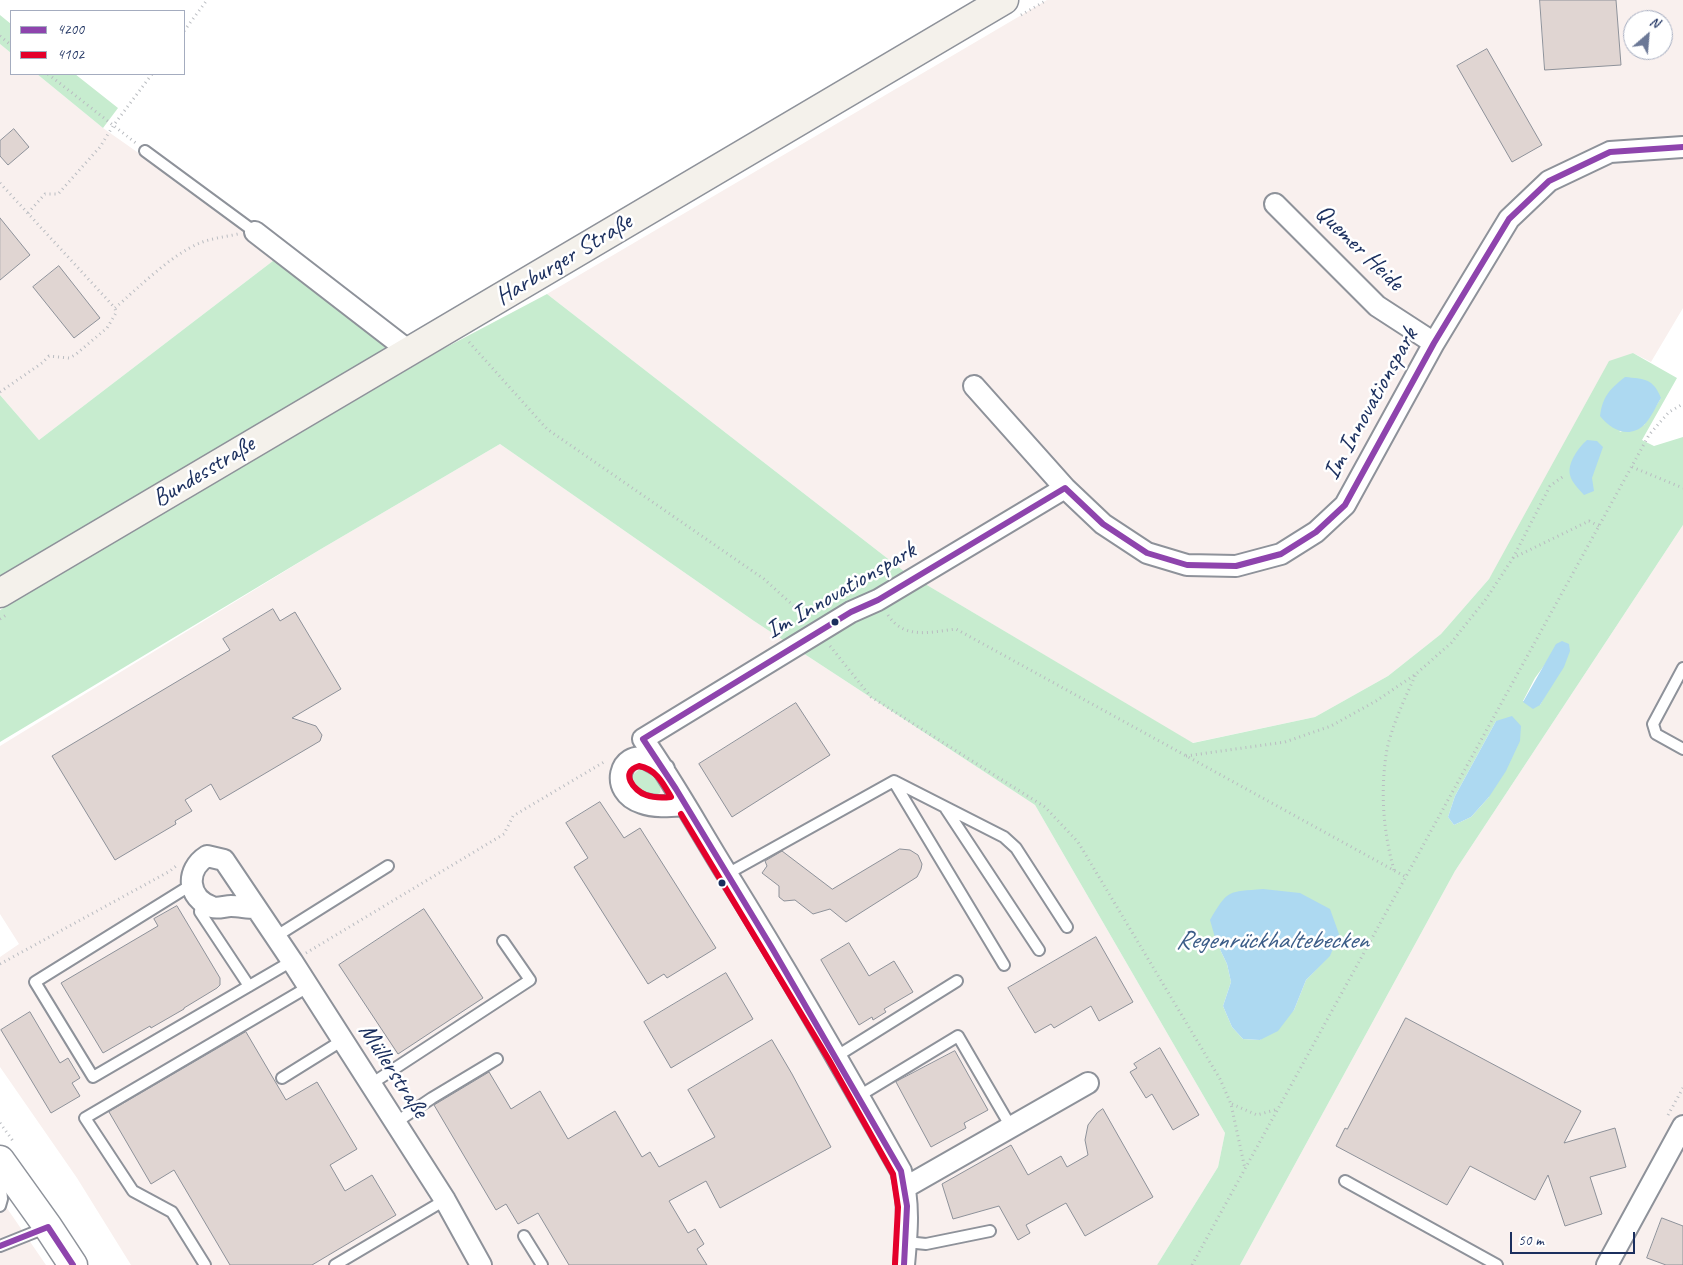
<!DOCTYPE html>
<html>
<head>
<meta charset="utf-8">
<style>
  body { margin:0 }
  #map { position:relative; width:1683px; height:1265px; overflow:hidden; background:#fff; font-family:Caveat,sans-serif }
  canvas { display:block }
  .legend { position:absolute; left:10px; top:10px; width:175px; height:65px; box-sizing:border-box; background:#fff; border:1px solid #a4acbf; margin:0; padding:6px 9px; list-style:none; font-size:15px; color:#1b2f5e }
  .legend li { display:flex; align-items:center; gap:10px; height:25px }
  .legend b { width:25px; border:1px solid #a4acbf }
  .north { position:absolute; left:1623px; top:10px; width:50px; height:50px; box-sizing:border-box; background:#fff; border:1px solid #a4acbf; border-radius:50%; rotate:27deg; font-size:14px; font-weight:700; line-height:20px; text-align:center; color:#1b2f5e }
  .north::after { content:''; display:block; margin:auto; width:18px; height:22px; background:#6b7896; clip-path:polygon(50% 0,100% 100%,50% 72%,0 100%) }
  .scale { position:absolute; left:1510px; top:1232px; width:125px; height:22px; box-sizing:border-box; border:2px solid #1b2f5e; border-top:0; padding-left:6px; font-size:15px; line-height:18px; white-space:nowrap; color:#1b2f5e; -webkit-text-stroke:4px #fff; paint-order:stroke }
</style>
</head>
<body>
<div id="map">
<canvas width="1683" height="1265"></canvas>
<ul class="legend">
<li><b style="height:6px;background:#8e44ad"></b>4200</li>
<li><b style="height:6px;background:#e4002b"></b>4102</li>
</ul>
<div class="north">N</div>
<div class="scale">50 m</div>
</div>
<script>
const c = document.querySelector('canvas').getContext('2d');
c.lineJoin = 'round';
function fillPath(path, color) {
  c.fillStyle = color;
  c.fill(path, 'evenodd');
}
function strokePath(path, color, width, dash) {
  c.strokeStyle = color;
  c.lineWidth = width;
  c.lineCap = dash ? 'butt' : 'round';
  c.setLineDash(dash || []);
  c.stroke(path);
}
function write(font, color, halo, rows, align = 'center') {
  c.font = font + ' Caveat,sans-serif';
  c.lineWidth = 5;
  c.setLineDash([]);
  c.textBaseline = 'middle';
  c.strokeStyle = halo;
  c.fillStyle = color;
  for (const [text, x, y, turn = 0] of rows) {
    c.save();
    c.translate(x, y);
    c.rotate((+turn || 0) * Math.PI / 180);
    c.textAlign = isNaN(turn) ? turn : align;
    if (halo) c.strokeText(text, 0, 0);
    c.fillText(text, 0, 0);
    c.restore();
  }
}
const built = new Path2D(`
  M1047 0H1683V308L1651 362 1633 353 1489 579 1441 634 1388 676 1315 717 1192 743 905 572 547 294ZM1633 20H1663V50H1633Z
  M0 44 11 53V74H37L103 128 282 254 39 440 0 395Z
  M500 444 754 621 1035 805 1225 1133 1218 1167 1157 1265H131L77 1178 0 1067V957L19 944 0 914V746L321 549Z
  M1683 525V1265H1240L1455 871Z
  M0 1198 46 1265H0Z`);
const green = new Path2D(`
  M0 15 11 24V53L0 44Z
  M37 74H75L118 108 103 128Z
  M282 254 409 351 0 593V395L39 440Z
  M547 294 905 572 1193 743 1315 717 1388 676 1441 634 1489 579 1609 361 1633 353 1677 378 1642 440 1654 446 1683 437V525L1455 871 1240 1265H1157L1218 1167 1225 1133 1035 805 754 621 500 444 321 549 0 742V610L441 350ZM1661 398 1644 425 1619 432ZM1546 663 1549 688 1540 705 1523 701 1535 678ZM1496 721 1489 797 1471 817 1454 825 1448 817 1455 796ZM1338 934 1330 955 1306 980 1294 1010 1260 1040 1243 1039 1232 1027 1223 1006 1231 982 1227 964 1216 941Z
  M642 768C653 770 663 780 660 793 651 799 640 791 631 787 631 777 633 773 642 768Z`);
const water = new Path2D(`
  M1625 377C1644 379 1653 378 1661 398 1656 406 1651 418 1644 425 1629 439 1611 430 1600 416 1603 396 1609 390 1625 377Z
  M1587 440 1597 441 1603 447 1592 478 1594 491 1584 495C1579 489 1572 483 1570 475 1567 463 1579 447 1587 440Z
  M1562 641 1569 644 1570 651 1564 667 1540 705 1533 709 1523 702 1556 644Z
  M1512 716 1521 726 1520 741 1506 771 1489 797 1471 817 1454 825 1448 817 1455 796 1496 721Z
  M1263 889 1300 893 1330 909 1339 934 1330 956 1306 980 1294 1010 1278 1031 1260 1040 1243 1039 1232 1027 1223 1006 1231 982 1227 964 1216 941 1210 920C1228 889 1228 892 1263 889Z`);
const building = new Path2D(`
  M1540 0H1616L1621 65 1545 70Z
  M1487 49 1542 145 1512 162 1457 66Z
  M14 129 29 147 8 165 0 156V141Z
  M0 218 30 255 0 280Z
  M59 266 100 318 74 338 33 287Z
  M273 609 280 621 295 612 341 689 292 718 316 726 322 735 320 741 220 800 211 784 185 800 192 811 175 821 176 824 115 860 52 756 230 650 223 639Z
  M796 703 830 755 732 817 699 764Z
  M600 802 624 838 640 828 716 948 667 978 664 974 648 984 574 867 588 858 566 823Z
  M900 849 910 850 918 855 922 864 921 869 917 877 846 922 830 909 813 914 795 900 784 901 779 897V886L762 873 767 866 765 861 782 851 832 889Z
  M177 906 220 978V985L217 988 184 1008V1009L151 1028 150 1026 103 1053 61 983 158 926 154 919Z
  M424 909 483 998 398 1054 339 965Z
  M1096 937 1133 1002 1099 1021 1091 1006 1054 1028 1051 1024 1035 1033 1008 988Z
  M849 943 869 976 894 961 913 992 884 1009 886 1012 873 1020 872 1017 859 1025 821 960Z
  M726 973 753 1019 671 1068 644 1022Z
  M30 1012 60 1063 68 1058 80 1078 72 1083 80 1096 51 1113 1 1030Z
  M1406 1018 1581 1111 1564 1143 1615 1128 1626 1167 1590 1177 1602 1214 1565 1226 1548 1175 1535 1200 1470 1166 1447 1205 1336 1146 1345 1128 1347 1129Z
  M246 1032 286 1100 317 1082 357 1149 330 1165 345 1191 372 1175 396 1215 312 1265H230L174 1170 151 1184 109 1112Z
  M772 1040 792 1074 831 1147 720 1208 706 1181 669 1201 688 1233 695 1229 704 1244 697 1249 707 1265H569L538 1213 518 1224 506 1204 496 1210 434 1105 489 1072 511 1109 540 1091 568 1139 615 1111 642 1157 650 1152 659 1167 715 1137 688 1090Z
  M1160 1048 1199 1115 1173 1130 1152 1094 1146 1098 1130 1072 1137 1068 1134 1064Z
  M955 1051 988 1110 964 1123 966 1128 931 1147 896 1082Z
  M1103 1109 1153 1197 1085 1236 1066 1203 1026 1225 1030 1233 1018 1240 999 1206 953 1219 942 1184 1011 1145 1028 1175 1061 1156 1067 1167 1088 1155 1085 1140 1088 1125 1097 1113Z
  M1662 1218 1683 1226V1265H1666L1647 1258Z`);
const path = new Path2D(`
  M1021 15 1047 0
  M184 31 207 0
  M0 36 11 45
  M48 74 137 144
  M0 183 115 308C138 288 172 254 200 243 212 238 225 237 238 234
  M28 213 45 194H58L100 147 113 126 152 74
  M469 342 547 429 764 579 807 618
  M0 392 42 363 49 356 69 358 75 355 107 328 116 313 115 308
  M1632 467 1683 488
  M1513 558 1550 486 1565 475
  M888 615C904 640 931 632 956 629L1406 877
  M0 619 8 614
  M830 646 871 697 1045 807 1078 842 1220 1079 1231 1104 1245 1169
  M1186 756 1285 742 1331 726 1376 701 1416 674 1451 643 1486 599 1513 558 1589 521 1599 526
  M1394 870C1383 831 1380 790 1387 749 1393 723 1405 698 1416 674
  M306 953 504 834 513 816 604 762 606 763
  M0 964 170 871 176 866
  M1232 1104 1257 1115 1278 1109
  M1668 1115 1683 1088
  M0 1123 13 1141
  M1192 1265 1649 435 1669 412 1683 404`);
const lane = new Path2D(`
  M145 151 255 232
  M1683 668 1653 724 1656 734 1683 749
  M894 782 1004 965
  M946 809 1039 950
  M727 874 894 781 1004 837 1016 848 1067 927
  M191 885 35 982 93 1077 292 961
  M201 901 200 912 249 986
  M275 937 388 866
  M837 1056 957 981
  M282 1078 343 1040
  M371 1084 530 980 503 941
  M859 1096 958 1036 1011 1127
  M395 1123 432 1098 497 1059
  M0 1177 2 1199 0 1206
  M1345 1181 1497 1265
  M524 1236 542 1265
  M906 1242 926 1244 990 1231
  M0 1246 45 1228
  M205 1265 172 1212 133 1191 85 1118 308 987
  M335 1265 445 1200`);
const street = new Path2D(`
  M1275 204 1377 306 1434 343
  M255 232 409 351
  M974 386 1065 488
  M664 769C659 766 653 762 647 759 620 749 607 792 642 803 655 808 672 806 685 805
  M255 908C247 908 239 906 231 906 225 906 218 909 212 907 187 898 185 870 207 856L224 860 292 961 445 1200 481 1265
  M906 1187 1088 1083
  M904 1265C907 1233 910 1203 901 1171 845 1071 788 972 727 874 699 829 674 783 643 739L851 612 878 600 1065 488 1103 524 1147 553 1187 565 1236 566 1281 554 1316 532 1345 505 1434 343 1509 219 1549 181 1610 152 1683 147
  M1607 1265 1683 1126`);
const secondary = new Path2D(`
  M0 1160 48 1227 73 1265`);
const primary = new Path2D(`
  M0 593 1004 0`);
const bus1 = new Path2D(`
  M0 1246 48 1227 73 1265
  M904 1265 907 1206 901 1171 772 948 676 789 643 739 851 612 878 600 1065 488 1103 524 1147 553 1187 565 1236 566 1281 554 1316 532 1345 505 1434 343 1509 219 1549 181 1610 152 1683 147`);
const bus2 = new Path2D(`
  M639 766C656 769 663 783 671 797 663 798 654 798 646 795 634 791 619 772 639 766Z
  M681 814 829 1060 893 1174 898 1207 895 1264`);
const markers = [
  [835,622,4.5,"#1b2f5e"],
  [722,883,4.5,"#1b2f5e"]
];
const streetNames = [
  ["Quemer Heide",1359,248,44],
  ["Harburger Straße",564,260,-31],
  ["Im Innovationspark",1371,404,-61],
  ["Bundesstraße",204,472,-31],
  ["Im Innovationspark",841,591,-30],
  ["Müllerstraße",393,1071,57]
];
const waterNames = [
  ["Regenrückhaltebecken",1272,941]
];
fillPath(built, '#f9f0ee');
fillPath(green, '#c7eccf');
fillPath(water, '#add9f1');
fillPath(building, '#e0d5d2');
strokePath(building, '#8e929a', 1);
strokePath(lane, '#8e929a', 14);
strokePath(street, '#8e929a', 24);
strokePath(secondary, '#8e929a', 31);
strokePath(primary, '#8e929a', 31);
strokePath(path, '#b9bcc1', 3, [1, 4]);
strokePath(lane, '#fff', 10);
strokePath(street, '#fff', 20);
strokePath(secondary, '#fff', 28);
strokePath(primary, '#f4f1eb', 28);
strokePath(bus1, '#8e44ad', 6);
strokePath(bus2, '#e4002b', 6);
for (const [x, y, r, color] of markers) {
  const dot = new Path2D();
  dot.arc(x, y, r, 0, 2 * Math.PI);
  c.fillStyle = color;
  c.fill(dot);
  strokePath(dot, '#fff', 2);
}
write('25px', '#1b2f5e', '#fff', streetNames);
write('italic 26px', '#3c5d88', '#fff', waterNames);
</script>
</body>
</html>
